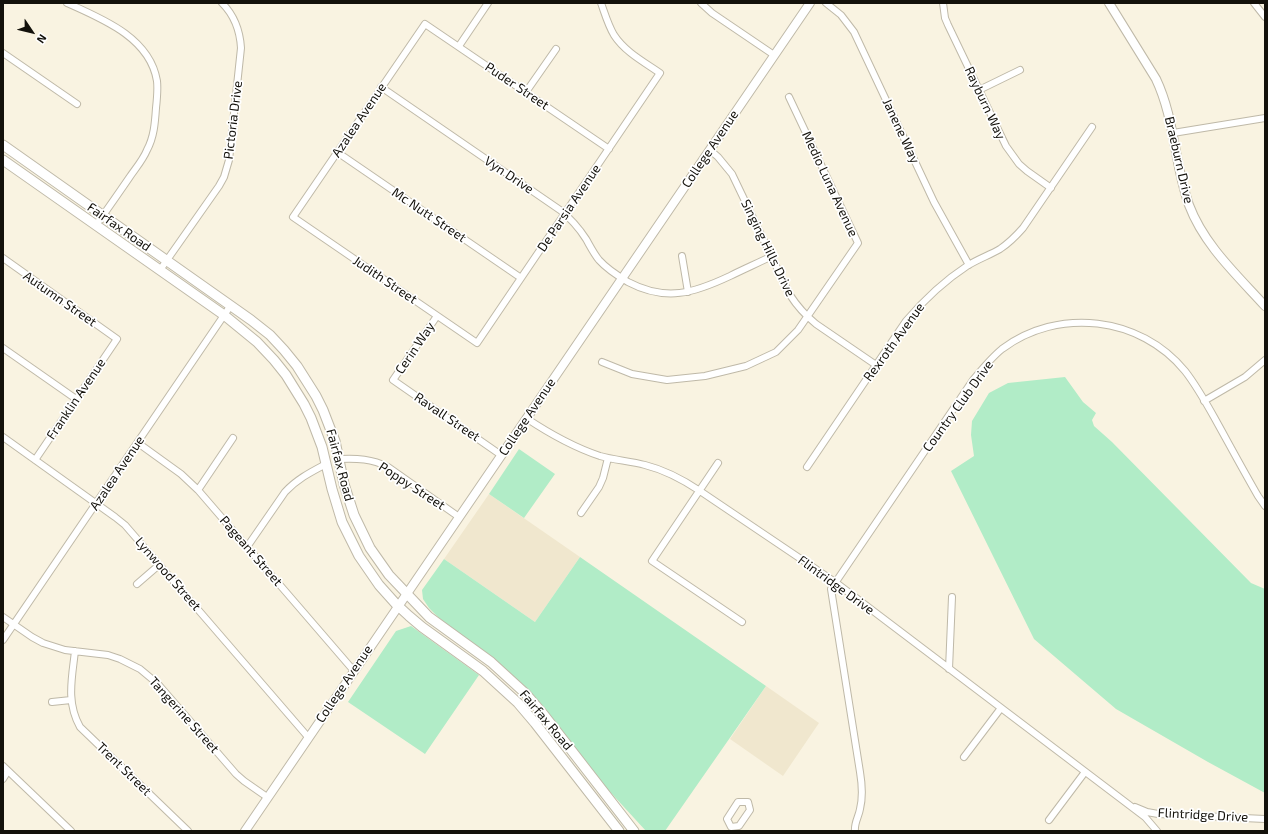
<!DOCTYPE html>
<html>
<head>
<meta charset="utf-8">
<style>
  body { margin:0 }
  #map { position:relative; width:1268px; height:834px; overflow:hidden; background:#f9f3e1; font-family:"Exo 2",sans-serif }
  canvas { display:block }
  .frame { position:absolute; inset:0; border:4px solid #13110b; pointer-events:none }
  .north { position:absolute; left:12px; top:12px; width:40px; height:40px; -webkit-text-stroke:3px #fff; paint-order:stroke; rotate:125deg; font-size:11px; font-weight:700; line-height:16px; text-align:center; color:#13110b }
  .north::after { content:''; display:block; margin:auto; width:14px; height:18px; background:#13110b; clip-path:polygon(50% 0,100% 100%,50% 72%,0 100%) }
</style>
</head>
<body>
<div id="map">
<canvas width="1268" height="834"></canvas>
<div class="frame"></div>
<div class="north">N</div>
</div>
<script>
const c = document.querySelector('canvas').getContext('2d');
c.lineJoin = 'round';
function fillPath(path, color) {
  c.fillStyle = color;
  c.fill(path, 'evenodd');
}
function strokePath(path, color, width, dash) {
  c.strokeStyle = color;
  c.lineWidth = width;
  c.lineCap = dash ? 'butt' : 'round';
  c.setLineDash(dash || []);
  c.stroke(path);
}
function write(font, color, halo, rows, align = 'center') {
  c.font = font + ' "Exo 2",sans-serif';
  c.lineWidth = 3.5;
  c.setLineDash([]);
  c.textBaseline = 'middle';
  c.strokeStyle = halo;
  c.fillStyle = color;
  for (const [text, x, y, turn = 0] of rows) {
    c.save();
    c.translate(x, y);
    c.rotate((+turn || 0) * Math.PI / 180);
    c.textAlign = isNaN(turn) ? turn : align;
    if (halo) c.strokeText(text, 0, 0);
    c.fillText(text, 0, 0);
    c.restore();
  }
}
const built = new Path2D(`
  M489 494 580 557 535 622 444 559Z
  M766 686 819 723 783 776 730 739Z`);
const green = new Path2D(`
  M1065 377 1083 402 1096 413 1092 420 1094 426 1112 442 1251 583 1265 589V793L1208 762 1116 709 1034 639 951 471 974 456 971 435 972 421 989 393 1008 383Z
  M519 449 555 474 524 518 489 494Z
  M580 557 766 686 665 831H646L474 644 439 618 429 608 423 599 422 590 444 559 535 622Z
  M411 626 479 675 425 754 348 702 396 631Z`);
const minor = new Path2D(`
  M67 3C103 19 150 38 157 81 158 90 157 99 156 108 155 123 154 137 147 150 143 160 135 169 129 178 118 194 107 210 96 225
  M601 3C605 14 608 25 614 35 625 52 644 62 660 73L477 343 293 217 425 24 609 149
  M701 3 712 13 774 55
  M826 3 841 15 854 32 934 202 969 265
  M943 3 945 18 948 25 1006 146 1019 164 1027 171 1051 188
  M1254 3 1265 17
  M459 46 488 3
  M3 53 77 104
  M381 87 560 210C570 218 579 228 586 239 590 246 594 254 599 260 607 269 618 276 628 282 666 302 694 293 730 276 744 269 758 263 772 256
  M979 90 1020 70
  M526 92 556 49
  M1173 133 1265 118
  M710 150 718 157 732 174 790 295C797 306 805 315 816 324L876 365
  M337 152 521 278
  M682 256 688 292
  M3 258 117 339 35 460
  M160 270 219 186 224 177 229 160 241 48C240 31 234 15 222 3
  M437 316 393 380 501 455
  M3 348 76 399
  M602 362 632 374 667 380 705 376 746 366 776 352 798 330 858 243 789 97
  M1204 401 1245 377 1265 360
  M526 418C550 434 573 447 600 456 614 460 630 461 645 465 665 470 682 479 700 491L835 582 1145 817 1157 831
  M3 437 115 517 125 525 308 737
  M138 443 181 474 198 490 354 671
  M339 459C357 458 372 459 388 467L459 517
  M718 463 652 561 742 622
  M807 467 906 321C924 300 944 281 967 266 978 259 990 255 1000 249 1009 243 1016 236 1023 228L1092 127
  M198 490 233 438
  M581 513 599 487 603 478 608 458
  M247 547 285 492C297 479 311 472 326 464
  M137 584 159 565
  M3 617 32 637 43 643 65 650 108 655 120 659 140 669 158 684 236 774 244 781 267 797
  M3 640 231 305
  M75 651C72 678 66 702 80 727L188 831
  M949 669 952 597
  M52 702 71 700
  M964 757 1001 708
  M3 766 71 831
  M3 779 8 771
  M738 802H748L750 810 739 826 731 827 727 819Z
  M1135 807 1147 812 1158 814 1265 819
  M1049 820 1085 772
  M855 831C854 823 859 816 860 809 863 797 862 784 860 772L831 589 973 380C982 369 991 358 1002 349 1058 307 1140 316 1185 371 1196 385 1205 401 1214 417 1229 444 1243 470 1258 496L1265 506`);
const tertiary = new Path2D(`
  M1109 3 1156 79C1175 119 1174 163 1189 205 1204 245 1237 275 1265 306
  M245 831 810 3`);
const secondary = new Path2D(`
  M3 145 251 320 270 335 284 350 297 366 316 396 323 410 335 441 344 484 354 515 370 548 389 575 429 617 491 662 526 694 544 715 634 831
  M3 160 224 315 257 342 274 360 286 375 304 404 311 418 322 447 332 489 342 522 359 556 379 585 396 604 409 616 422 627 483 671 518 703 535 723 619 831`);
const streetNames = [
  ["Puder Street",517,86,34],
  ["Rayburn Way",985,103,65],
  ["Pictoria Drive",233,120,-83],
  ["Azalea Avenue",359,120,-56],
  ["Janene Way",901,131,65],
  ["College Avenue",710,149,-56],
  ["Braeburn Drive",1179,160,77],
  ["Vyn Drive",509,175,34],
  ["Medio Luna Avenue",830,184,65],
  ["De Parsia Avenue",569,208,-56],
  ["Mc Nutt Street",429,215,34],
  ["Fairfax Road",119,227,35],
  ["Singing Hills Drive",768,248,64],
  ["Judith Street",385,280,34],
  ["Autumn Street",60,299,35],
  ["Rexroth Avenue",894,342,-54],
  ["Cerin Way",415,348,-56],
  ["Franklin Avenue",76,399,-56],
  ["Country Club Drive",958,406,-54],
  ["Ravall Street",447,417,34],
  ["College Avenue",527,417,-56],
  ["Fairfax Road",340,465,75],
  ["Azalea Avenue",117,473,-56],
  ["Poppy Street",412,486,33],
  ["Pageant Street",251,551,49],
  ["Lynwood Street",168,574,49],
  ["Flintridge Drive",836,585,36],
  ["College Avenue",344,684,-56],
  ["Tangerine Street",184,715,48],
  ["Fairfax Road",546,720,50],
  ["Trent Street",124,769,44],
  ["Flintridge Drive",1203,815,3]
];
fillPath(built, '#f0e7ce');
fillPath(green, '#b1ecc7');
strokePath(minor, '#bfb9a8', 8);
strokePath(tertiary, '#bfb9a8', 10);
strokePath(secondary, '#bfb9a8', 11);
strokePath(minor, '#fff', 6);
strokePath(tertiary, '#fff', 8);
strokePath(secondary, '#fff', 9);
write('13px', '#13110b', '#fff', streetNames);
</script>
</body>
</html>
